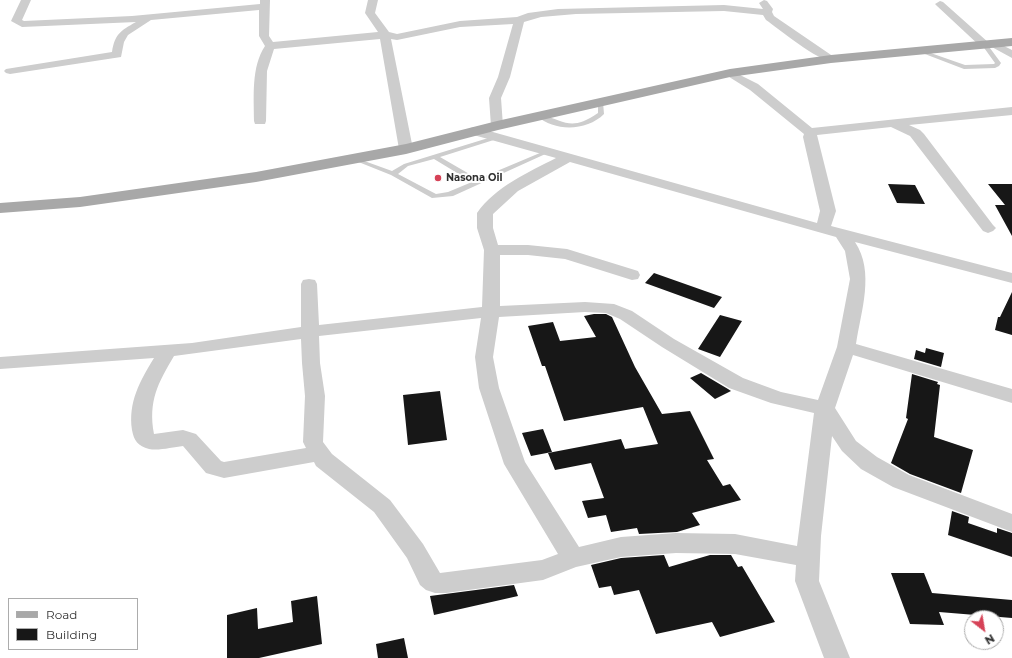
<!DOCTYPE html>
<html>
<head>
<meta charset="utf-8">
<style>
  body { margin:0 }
  #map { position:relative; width:1012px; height:658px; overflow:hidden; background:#fff; font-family:Montserrat,sans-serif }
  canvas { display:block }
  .legend { position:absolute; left:8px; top:598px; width:130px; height:52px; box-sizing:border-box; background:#fff; border:1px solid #acacac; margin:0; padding:5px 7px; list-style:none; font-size:12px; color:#303030 }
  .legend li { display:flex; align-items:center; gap:8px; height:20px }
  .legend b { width:20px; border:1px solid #acacac }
  .north { position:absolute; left:964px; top:610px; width:40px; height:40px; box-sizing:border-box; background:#fff; border:1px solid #acacac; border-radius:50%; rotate:149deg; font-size:11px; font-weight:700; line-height:16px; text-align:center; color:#303030 }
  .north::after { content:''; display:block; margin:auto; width:14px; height:18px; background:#d64257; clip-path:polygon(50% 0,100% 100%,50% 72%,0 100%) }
</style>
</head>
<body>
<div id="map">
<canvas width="1012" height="658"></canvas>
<ul class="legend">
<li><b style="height:5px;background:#a8a8a8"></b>Road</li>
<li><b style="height:11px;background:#171717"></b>Building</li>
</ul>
<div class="north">N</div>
</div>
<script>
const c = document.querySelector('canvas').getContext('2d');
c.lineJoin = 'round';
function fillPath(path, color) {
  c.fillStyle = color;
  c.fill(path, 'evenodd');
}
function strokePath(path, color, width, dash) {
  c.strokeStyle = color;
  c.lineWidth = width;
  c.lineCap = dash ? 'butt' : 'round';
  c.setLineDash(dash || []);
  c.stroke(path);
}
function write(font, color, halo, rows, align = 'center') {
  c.font = font + ' Montserrat,sans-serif';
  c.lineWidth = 4;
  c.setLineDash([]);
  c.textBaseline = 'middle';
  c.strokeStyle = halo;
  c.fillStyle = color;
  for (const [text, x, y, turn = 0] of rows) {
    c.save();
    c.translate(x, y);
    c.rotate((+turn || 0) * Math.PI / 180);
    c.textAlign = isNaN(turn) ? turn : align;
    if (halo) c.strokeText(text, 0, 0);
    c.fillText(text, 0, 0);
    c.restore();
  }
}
const building = new Path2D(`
  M888 184 915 185 925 204 897 203Z
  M988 184H1012V236L995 205H1005Z
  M654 273 722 297 714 308 645 283Z
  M1012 292V335L995 330 998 317H1000Z
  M594 314H606L612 317 635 367 662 414 690 411 714 459 707 460 723 486 730 484 741 500 692 513 700 525 677 532 639 534 637 528 611 532 606 515 588 518 582 501 604 498 591 463 555 470 548 453 621 439 625 449 658 444 643 407 564 421 545 366H542L528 326 553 322 560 341 596 337 584 316Z
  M720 315 742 321 720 357 698 349Z
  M926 348 944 353 941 367 914 359 916 350 925 353Z
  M701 373 728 389 731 391 715 399 690 378Z
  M912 374 938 382 937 384 940 385 934 437 973 450 961 493 910 474 891 463 908 419 906 418Z
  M440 391 447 440 408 445 403 395Z
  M543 429 552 452 531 456 522 433Z
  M952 511 969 517 968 523 997 533V528L1012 533V557L948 535Z
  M664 555 669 567 710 555H731L738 567 742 566 775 622 720 637 712 622 656 634 639 590 614 595 611 586 599 588 591 565 621 558Z
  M891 573H924L932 593 1012 600V618L939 612 944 625 910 624Z
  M514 585 518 596 434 615 430 596Z
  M317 596 322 644 259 658H227V615L257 608 258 629 293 622 291 601Z
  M404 638 408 658H378L376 644Z`);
const lane = new Path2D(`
  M985 43 987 44 1001 63 999 66 995 68 964 69 917 51 922 50 965 65 994 64 995 63 982 45Z
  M598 101 603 102 604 114C587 131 555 132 537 116L540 114C567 122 571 131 598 113Z
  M498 135 500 136V138L440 157 478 179 547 150 549 149 552 151 453 196 432 198 391 175 351 159 352 158H356L392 171 404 164ZM434 159 472 182 448 192 436 194 398 174 408 166Z`);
const street = new Path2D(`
  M21 0H31L22 20 24 21 132 16 260 4V0H270L269 36 273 42 378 32 365 13 368 0H378L375 13 389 32 397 34 460 21 517 17 528 13 558 9 724 5 763 9 759 3 764 0 767 1 773 9 772 12 774 16 837 59 835 61C822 65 779 29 766 20L763 15 724 11 576 14 541 17 524 22 510 77 501 98 503 126 502 129H492L491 126 489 98 498 77 513 24 460 27 397 40 391 39 413 149 411 152H401L399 149 380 39 274 49 267 71 266 121 265 124H255L254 121C254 97 251 67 265 46L259 36V10L151 20 128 35 124 42 121 57 10 74 6 73 4 71 6 69 112 52C115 34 120 31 136 22L22 27 11 21Z
  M940 1 943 2 989 43 994 41 1012 50V58L990 46 985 48 981 47 937 6 935 4Z
  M730 70 758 84 812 128 1012 107V115L909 125 920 130 924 134 993 225 996 228 993 231 988 233 983 231 910 136 891 127 817 135 836 211 831 226 1012 273V283L855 242C875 272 861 311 856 344L1012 389V403L853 355 835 408 856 441 877 457 909 475 1012 514V532L893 487 861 469 842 451 832 436 821 536 819 581 850 658H824L795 581 796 565 735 554 676 553 621 557 576 567 543 580 446 593H435L426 590 420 585 407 558 374 512 316 466 314 462 224 478 206 473 183 446C173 447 159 451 149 449 138 446 134 441 132 430 128 402 140 381 154 358L0 369V357L192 343 301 327V284L303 280 309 279 315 280 317 284 319 325 482 307 484 250 477 228V213C495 187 529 172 556 158L470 134 468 131 470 128 475 127 817 223 820 211 803 137 804 134 750 90 726 75 724 73 726 71ZM570 162 836 237 845 251 850 279 837 347 818 400 781 392 743 378 674 339 632 311 614 304 585 302 500 306V255H528L565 259 632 280 638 279 640 275 638 271 567 249 528 245H498L493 228V214L518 191ZM585 312 606 313 620 319 662 347 729 388 771 403 814 413 797 546 735 534 676 533 621 537 579 547 525 462 499 388 493 357 499 317ZM481 318 475 357 479 388 504 464 558 554 542 560 440 573 423 544 390 500 332 454 323 442 325 396 320 363 319 336ZM301 339 302 363 305 396 303 442 306 448 224 462 221 461 196 434 183 430 154 434C148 401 158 383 174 356Z`);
const primary = new Path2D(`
  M1012 38V46L831 63 730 77 498 130 406 154 256 182 80 207 0 213V203L80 197 256 172 406 144 497 121 730 69 831 55Z`);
const markers = [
  [438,178,4,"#d64257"]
];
const farPoinames = [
  ["Nasona Oil",446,178]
];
fillPath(building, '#171717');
fillPath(lane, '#cdcdcd');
fillPath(street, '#cdcdcd');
fillPath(primary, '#a8a8a8');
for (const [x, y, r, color] of markers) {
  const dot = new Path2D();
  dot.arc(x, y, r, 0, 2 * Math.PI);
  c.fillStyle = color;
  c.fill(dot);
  strokePath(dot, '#fff', 1.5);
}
write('bold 10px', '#303030', '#fff', farPoinames, 'left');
</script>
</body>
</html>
